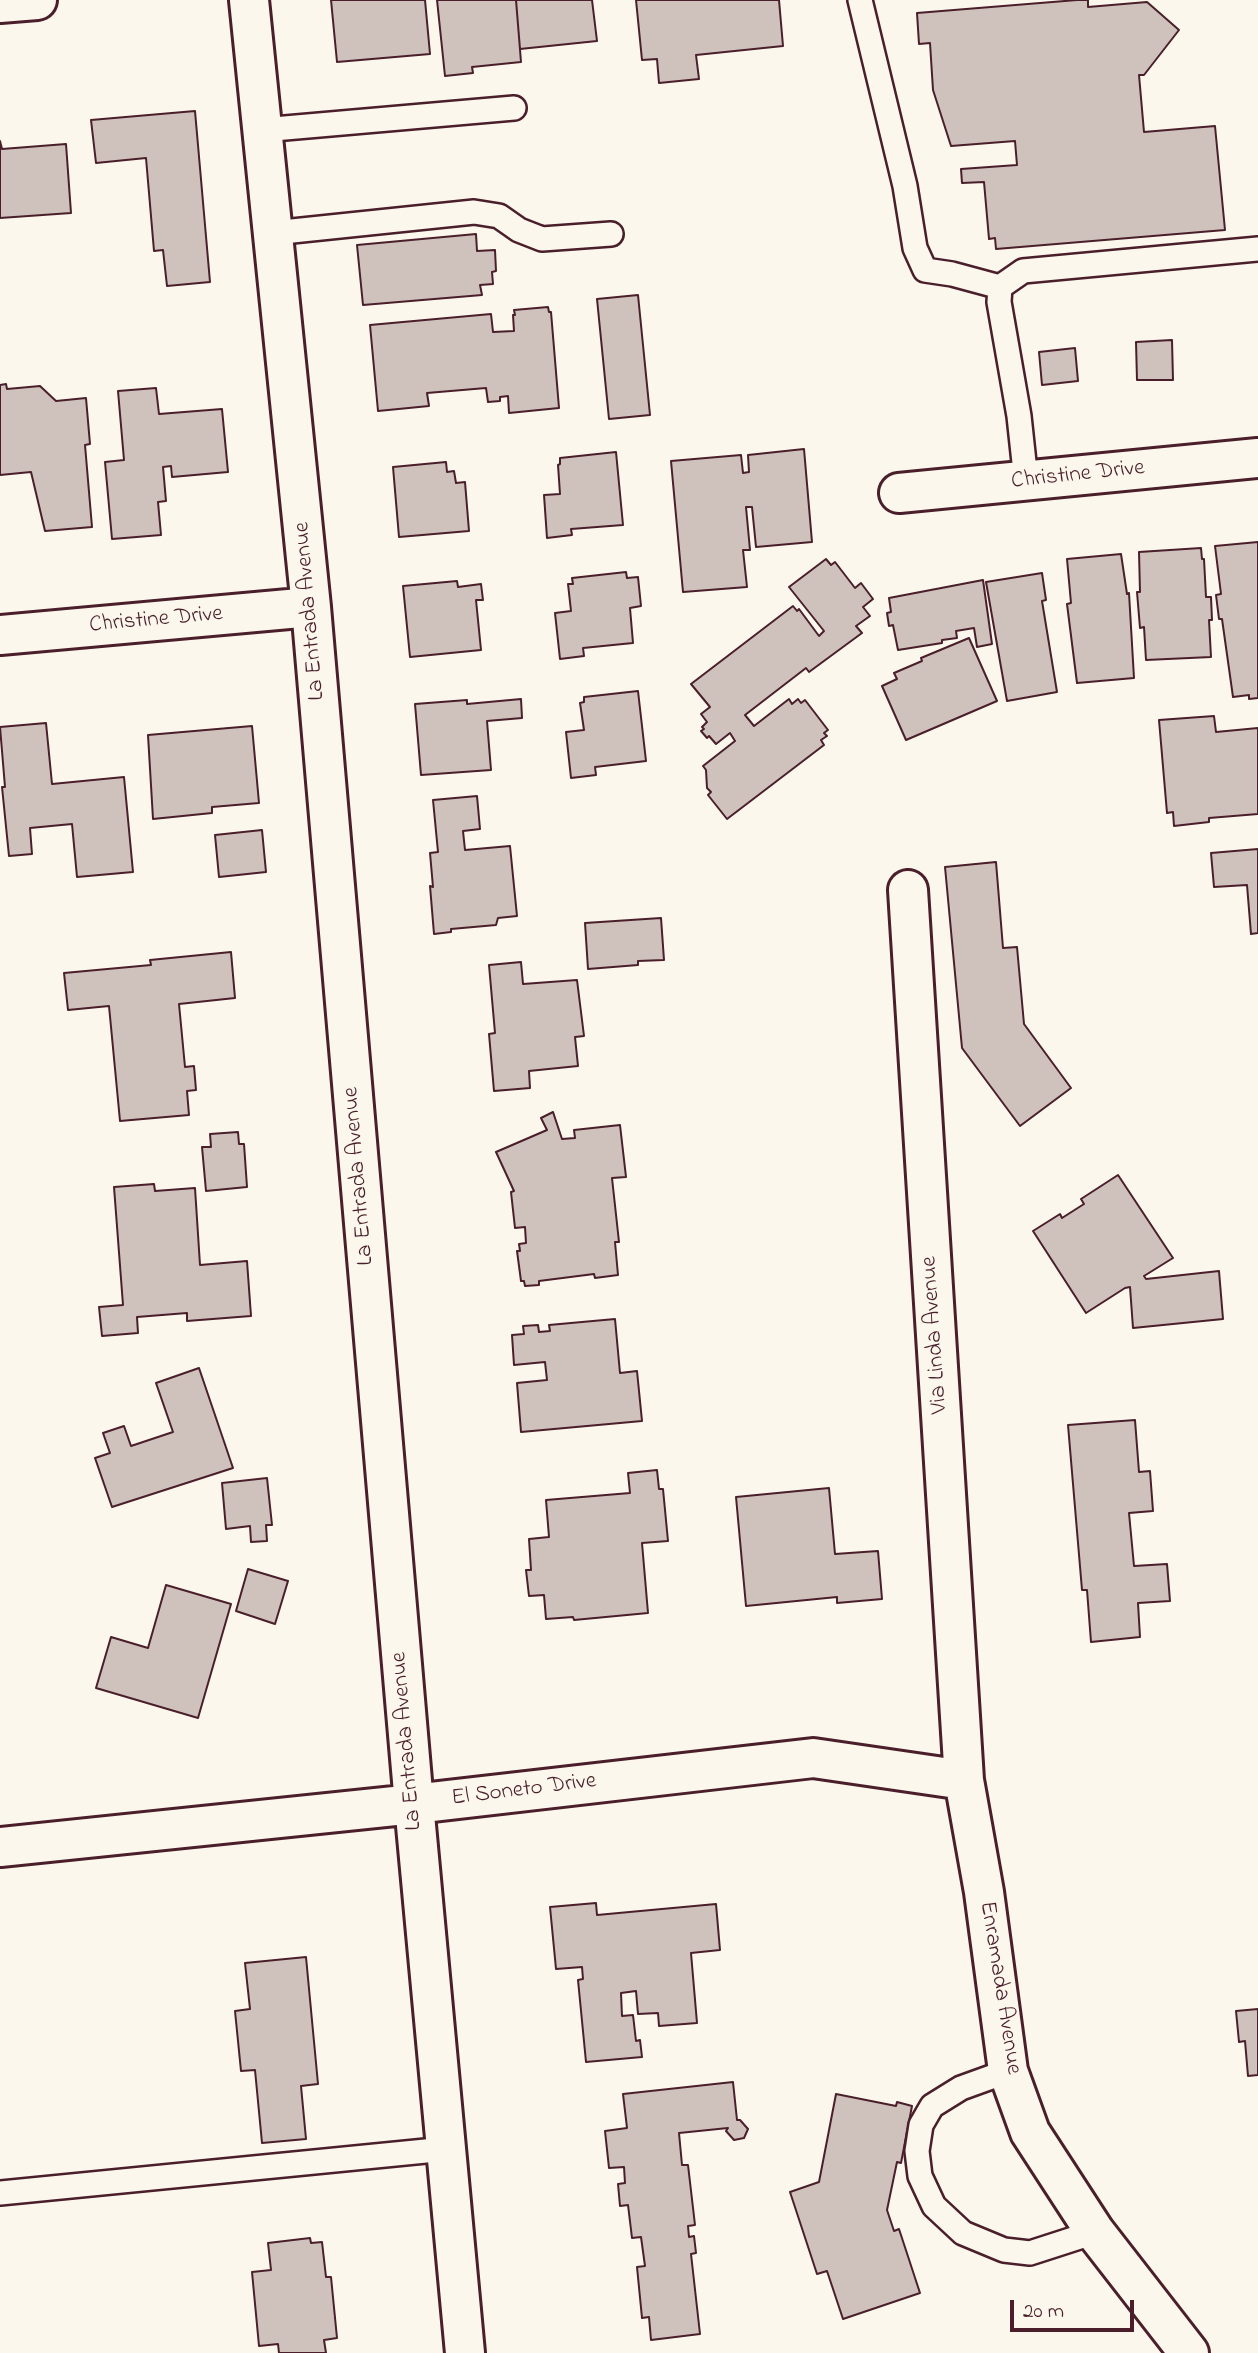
<!DOCTYPE html>
<html>
<head>
<meta charset="utf-8">
<style>
  body { margin:0 }
  #map { position:relative; width:1258px; height:2353px; overflow:hidden; background:#fbf7ec; font-family:"Indie Flower",sans-serif }
  canvas { display:block }
  .scale { position:absolute; left:1010px; top:2300px; width:124px; height:32px; box-sizing:border-box; border:4px solid #4a1f2b; border-top:0; padding-left:9px; font-size:21px; line-height:24px; white-space:nowrap; color:#4a1f2b; -webkit-text-stroke:5px #fbf7ec; paint-order:stroke }
</style>
</head>
<body>
<div id="map">
<canvas width="1258" height="2353"></canvas>
<div class="scale">20 m</div>
</div>
<script>
const c = document.querySelector('canvas').getContext('2d');
c.lineJoin = 'round';
function fillPath(path, color) {
  c.fillStyle = color;
  c.fill(path, 'evenodd');
}
function strokePath(path, color, width, dash) {
  c.strokeStyle = color;
  c.lineWidth = width;
  c.lineCap = dash ? 'butt' : 'round';
  c.setLineDash(dash || []);
  c.stroke(path);
}
function write(font, color, halo, rows, align = 'center') {
  c.font = font + ' "Indie Flower",sans-serif';
  c.lineWidth = 5;
  c.setLineDash([]);
  c.textBaseline = 'middle';
  c.strokeStyle = halo;
  c.fillStyle = color;
  for (const [text, x, y, turn = 0] of rows) {
    c.save();
    c.translate(x, y);
    c.rotate((+turn || 0) * Math.PI / 180);
    c.textAlign = isNaN(turn) ? turn : align;
    if (halo) c.strokeText(text, 0, 0);
    c.fillText(text, 0, 0);
    c.restore();
  }
}
const building = new Path2D(`
  M331 0H425L430 54 337 62Z
  M437 0H516L521 62 472 67 473 73 445 76Z
  M516 0H592L597 41 520 49Z
  M636 0H779L783 46 696 55 699 79 659 83 657 59 642 60Z
  M1077 0H1088V7L1147 2 1179 30 1144 75H1139L1144 132 1215 126 1225 230 996 249 995 238 989 239 984 182 962 183 961 169 1017 165 1015 141 951 146 933 90 930 43 919 44 917 13Z
  M195 111 210 282 167 286 163 250 154 251 146 158 96 163 91 120Z
  M0 141 2 149 66 144 71 213 0 218Z
  M476 234 477 251 495 250 496 271 492 272 493 284 480 285 482 295 363 305 357 245Z
  M638 295 650 415 609 419 597 299Z
  M548 307 549 312H551L559 408 509 413 508 396 500 397V401L488 402 486 388 427 393 429 406 378 411 370 325 491 314 493 332 514 331 513 315H515L514 310Z
  M1172 340 1173 380H1137L1136 342Z
  M1075 348 1078 381 1042 385 1039 352Z
  M6 384 7 389 40 386 56 401 86 398 90 444 85 445 92 527 45 531 31 472 0 475V385Z
  M156 388 159 414 222 409 228 472 172 477 171 466 163 467 166 501 158 502 161 535 112 539 105 462 124 460 118 391Z
  M804 449 812 542 756 547 752 507H746L750 550H743L747 587 683 592 671 461 741 455 743 473 749 472 748 455Z
  M616 452 623 525 571 529 572 535 547 538 544 495 560 494 558 465 560 464V458Z
  M446 462 447 472 454 471 456 483 465 482 469 531 399 537 393 467Z
  M1258 542V698L1249 699V695L1233 697 1222 619H1219L1216 595 1221 594 1215 546Z
  M1201 548 1202 559H1204L1206 597H1211L1212 620H1209L1211 657 1146 660 1144 627 1140 628 1137 592H1140L1139 552Z
  M1121 554 1127 594 1129 593 1134 678 1077 683 1067 604 1071 603 1067 559Z
  M826 559 831 565 835 562 855 588 861 583 873 599 863 607 870 616 856 626 862 633 809 672 806 668 745 715 754 726 789 699 792 704 798 699 801 703 805 700 828 730 824 733 827 736 821 740 824 745 727 819 708 795 711 792 707 788 706 770 703 766 735 741 730 733 716 744 709 736 707 738 701 731 704 729 702 727 707 722 701 714 710 707 691 684 793 606 797 611 799 609 819 636 824 631 789 587Z
  M626 572 627 578 638 577 641 606 630 608 633 643 583 648 584 656 560 659 555 613 571 611 568 584H573L572 578Z
  M1042 573 1046 600 1042 601 1057 692 1007 701 986 582Z
  M983 580 992 644 977 647 974 628 956 631 957 638 942 640V643L898 650 893 625 889 626 887 613 891 612 889 598Z
  M457 581 458 587 481 584 483 600H476L481 650 410 657 403 586Z
  M969 638 997 701 906 740 882 686 897 679 894 673 922 661 921 658Z
  M638 691 646 761 595 767 596 775 571 778 566 732 584 730 580 703 584 702V697Z
  M521 699 522 718 487 721 491 770 421 775 415 704 467 700V704Z
  M1214 716 1216 732 1258 728V814L1209 818V822L1174 826 1173 812 1167 813 1159 720Z
  M46 723 52 784 124 777 133 872 77 877 72 824 30 828 32 854 9 856 2 787H5L0 727Z
  M252 726 259 803 212 807V813L153 819 148 735Z
  M477 796 480 829 463 831 465 850 510 846 517 916 498 918 496 925 451 929V932L434 934 430 886 433 887 430 853 438 852 433 800Z
  M262 830 266 872 219 877 215 835Z
  M1258 849V933L1251 934 1247 885 1214 887 1211 853Z
  M996 862 1003 948 1017 947 1024 1024 1071 1088 1020 1126 962 1048 945 867Z
  M661 918 664 960 638 961V965L588 969 585 923Z
  M231 952 235 998 179 1004 185 1067 194 1066 196 1090 187 1091 189 1115 120 1121 109 1006 68 1010 64 973 151 965 150 960Z
  M521 962 523 984 577 980 584 1036 575 1037 578 1066 529 1071 530 1088 494 1091 489 1034 495 1033 489 965Z
  M553 1112 562 1139 575 1138 574 1130 620 1125 626 1177 612 1178 619 1242H615L618 1275 595 1278 594 1274 539 1281V1285L525 1286 524 1281H521L517 1251H520L519 1244 526 1243 525 1227 515 1228 511 1192 514 1191 496 1152 547 1130 541 1118Z
  M238 1132 239 1144H244L247 1187 206 1191 202 1147H211L210 1134Z
  M1118 1175 1173 1258 1144 1276 1146 1279 1219 1271 1223 1319 1133 1328 1130 1287 1125 1288 1086 1313 1033 1231 1060 1214 1062 1218 1084 1204 1081 1199Z
  M154 1184 155 1191 195 1188 200 1265 247 1261 251 1316 187 1321V1313L137 1317 138 1333 102 1336 99 1307 123 1305 114 1187Z
  M615 1319 620 1373 637 1371 642 1421 521 1432 517 1383 547 1380 545 1362 514 1365 512 1335 524 1334 523 1326 538 1325 539 1332 550 1331 549 1325Z
  M199 1368 233 1468 112 1507 95 1458 110 1453 103 1433 124 1426 131 1446 173 1432 156 1383Z
  M1135 1420 1139 1472 1150 1471 1153 1511 1129 1513 1134 1566 1167 1564 1170 1601 1138 1603 1140 1637 1091 1642 1087 1590H1082L1068 1425Z
  M657 1470 659 1489H663L668 1541 642 1543 648 1613 574 1620 573 1617 546 1619 544 1595 529 1596 526 1570H531L529 1539 549 1537 546 1500 630 1493 628 1473Z
  M267 1478 272 1525H266L267 1541 251 1542 250 1526 226 1529 222 1483Z
  M829 1488 835 1554 878 1551 882 1599 837 1603V1597L746 1606 736 1497Z
  M248 1569 288 1581 275 1624 236 1611Z
  M166 1585 231 1604 198 1718 96 1688 111 1637 148 1648Z
  M596 1903 597 1915 716 1904 720 1950 691 1953 697 2023 659 2026 658 2013 638 2014 636 1991 621 1993 622 2016 633 2015 636 2041 640 2040 642 2057 586 2062 578 1980 583 1979 582 1967 556 1969 550 1907Z
  M306 1957 318 2084 301 2086 306 2139 262 2143 255 2070 241 2071 235 2011 250 2009 245 1963Z
  M1258 2009V2075L1248 2076 1245 2041 1239 2042 1236 2011Z
  M733 2082 737 2120H740L748 2129 744 2138 734 2140 726 2131 728 2128 679 2133 682 2165H688L695 2225 688 2226 689 2237 694 2236 696 2253 691 2254 700 2334 651 2340 649 2317 642 2318 637 2267 645 2266 641 2237 632 2238 628 2205 620 2206 618 2184 625 2183 624 2167 609 2168 605 2131 627 2128 623 2094Z
  M836 2094 896 2106 897 2102 912 2106 901 2163 897 2162 887 2210 894 2231 899 2229 920 2293 843 2319 827 2271 817 2274 790 2192 819 2182Z
  M310 2238 311 2243 322 2242 326 2277H331L337 2338 324 2340 326 2353H279L278 2344 259 2346 252 2272 271 2270 268 2243Z`);
const service = new Path2D(`
  M860 0 905 186 915 248 925 270 952 274 1000 287
  M262 130 514 108
  M273 233 474 212 499 216 519 230 542 239 611 234
  M1026 481 1019 416 999 302 1000 287 1023 271 1258 249
  M1008 2071 961 2088 932 2106 921 2125 917 2151 920 2176 934 2206 963 2233 1004 2250 1030 2253 1095 2232
  M0 2193 446 2149`);
const minor = new Path2D(`
  M249 0 311 607 414 1804 465 2353
  M0 3 37 0
  M899 493 1258 458
  M0 635 311 607
  M908 890 964 1780 984 1892 1008 2071 1030 2132 1095 2232 1189 2353
  M0 1847 414 1804 813 1758 964 1780`);
const streetNames = [
  ["Christine Drive",1078,476,-6],
  ["La Entrada Avenue",311,611,-95],
  ["Christine Drive",156,621,-5],
  ["La Entrada Avenue",360,1176,-95],
  ["Via Linda Avenue",936,1335,-94],
  ["La Entrada Avenue",408,1741,-95],
  ["El Soneto Drive",524,1791,-7],
  ["Enramada Avenue",999,1988,81]
];
fillPath(building, '#cfc2bc');
strokePath(building, '#4a1f2b', 2);
strokePath(service, '#4a1f2b', 28);
strokePath(minor, '#4a1f2b', 44);
strokePath(service, '#fbf7ec', 23);
strokePath(minor, '#fbf7ec', 38);
write('23px', '#4a1f2b', '#fbf7ec', streetNames);
</script>
</body>
</html>
